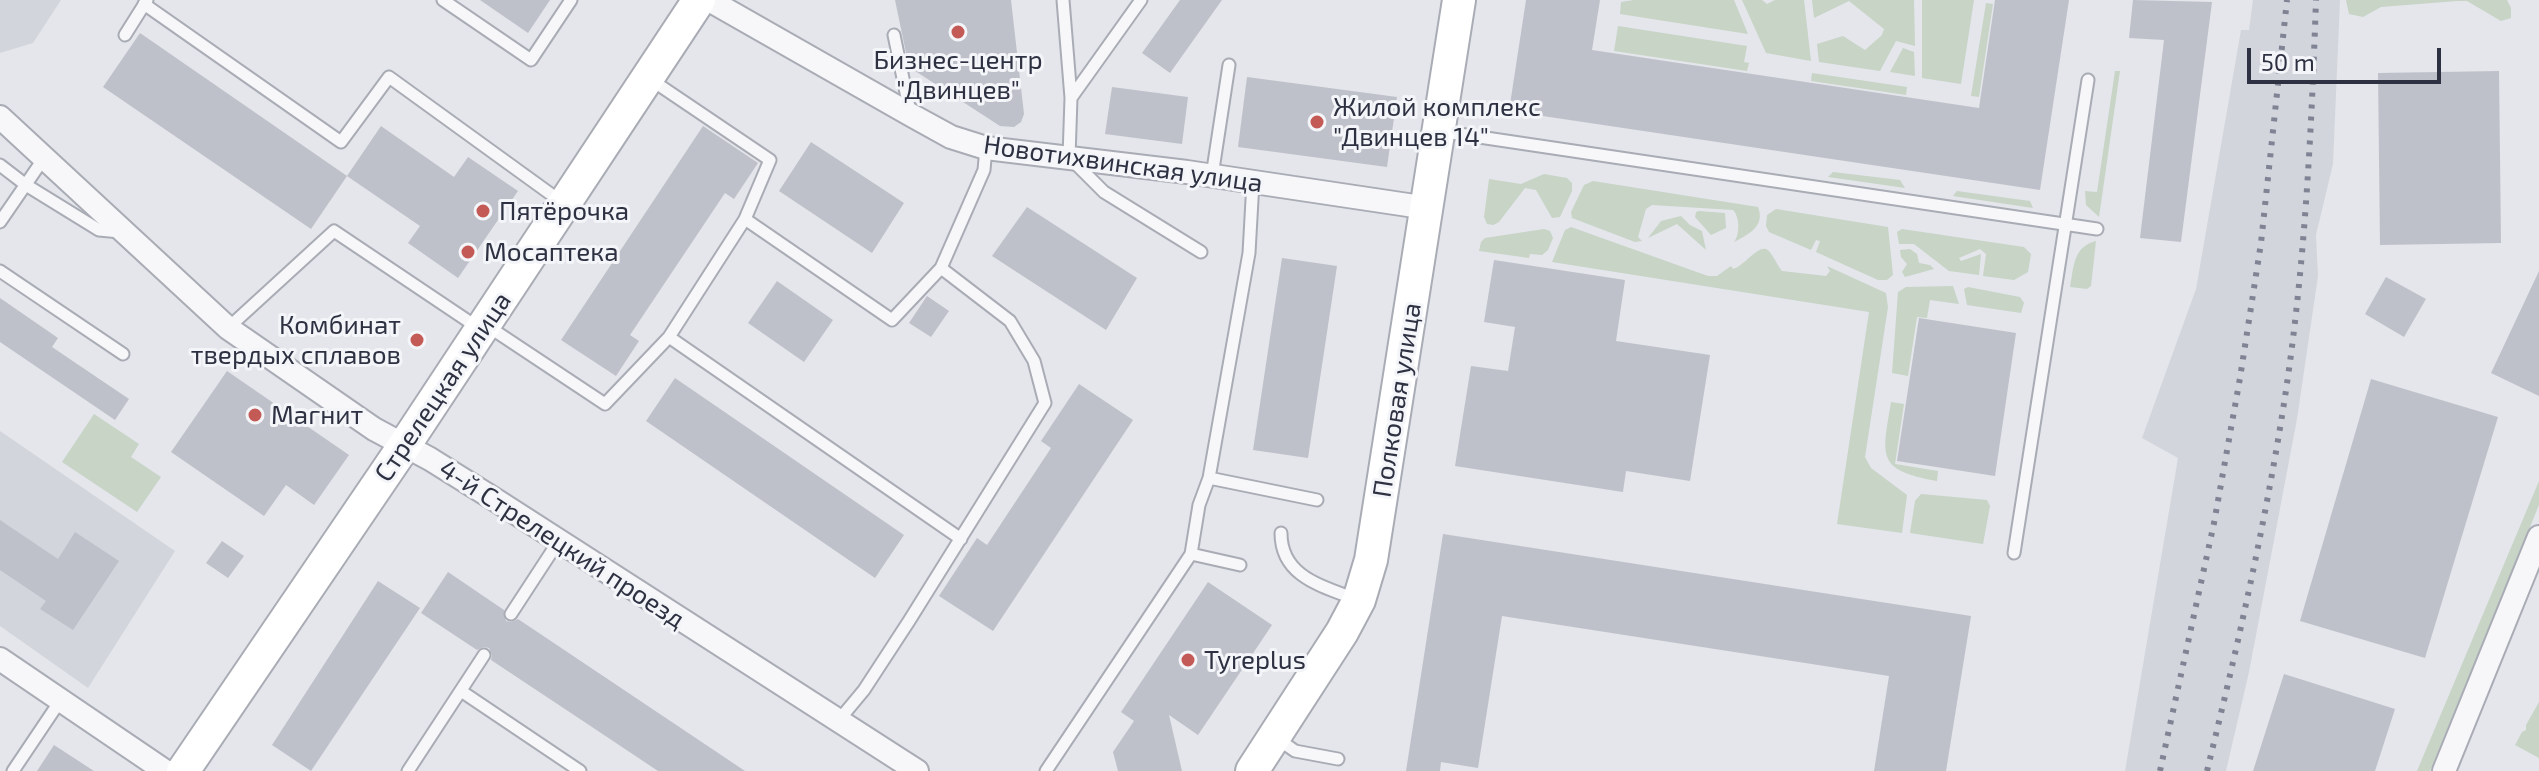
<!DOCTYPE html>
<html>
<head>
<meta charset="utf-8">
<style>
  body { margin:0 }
  #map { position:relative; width:2539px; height:771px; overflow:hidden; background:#e4e6eb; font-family:"Exo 2",sans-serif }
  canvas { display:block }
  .scale { position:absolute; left:2247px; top:48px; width:194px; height:36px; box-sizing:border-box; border:4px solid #2d3142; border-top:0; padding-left:10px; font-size:24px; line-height:28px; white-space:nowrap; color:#2d3142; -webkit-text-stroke:6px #f4f5f8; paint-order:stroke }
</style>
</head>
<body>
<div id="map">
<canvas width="2539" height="771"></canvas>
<div class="scale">50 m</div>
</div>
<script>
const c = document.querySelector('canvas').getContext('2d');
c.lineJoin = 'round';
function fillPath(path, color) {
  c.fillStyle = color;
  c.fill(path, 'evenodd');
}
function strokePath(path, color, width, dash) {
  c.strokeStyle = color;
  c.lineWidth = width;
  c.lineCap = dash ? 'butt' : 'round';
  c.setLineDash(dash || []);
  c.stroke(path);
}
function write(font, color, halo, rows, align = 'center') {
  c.font = font + ' "Exo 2",sans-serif';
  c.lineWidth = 6;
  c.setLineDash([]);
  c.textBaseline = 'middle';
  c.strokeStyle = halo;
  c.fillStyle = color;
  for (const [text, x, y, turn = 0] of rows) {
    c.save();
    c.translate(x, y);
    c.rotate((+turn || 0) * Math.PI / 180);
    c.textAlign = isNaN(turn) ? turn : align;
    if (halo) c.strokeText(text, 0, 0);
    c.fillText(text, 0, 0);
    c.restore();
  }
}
const built = new Path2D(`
  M0 0H61L33 43 0 53Z
  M2253 0H2340L2333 164 2316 235 2318 276 2297 419 2249 672 2226 771H2125L2178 458 2142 438 2196 289 2241 30H2249Z
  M0 431 175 551 88 688 0 626Z`);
const green = new Path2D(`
  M1634 0H1734L1748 34 1620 14 1621 2Z
  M1742 0H1762L1767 4 1775 0H1804L1811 61 1766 53Z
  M1812 0H1914L1915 46 1896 41 1880 71 1819 62 1817 44 1843 36 1865 50 1882 35 1884 29 1849 1 1814 18Z
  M1922 0H1974L1961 84 1922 78Z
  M2346 0H2507L2511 8V18L2501 21 2467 1H2457L2381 7 2363 17 2349 14Z
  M1986 3 1993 4 1979 97 1971 96Z
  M1618 26 1747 46 1744 62 1749 63 1747 71 1614 51Z
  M1903 48 1914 52 1915 76 1890 72Z
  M2115 71H2120L2099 217 2086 205 2085 191 2097 192Z
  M1812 73 1907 87 1906 95 1811 81Z
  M1833 172 1900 180 1905 188 1828 177Z
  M1544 174 1567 178 1572 183V191L1560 217 1552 218 1536 190 1525 188 1499 222 1493 225 1487 224 1484 217 1489 179 1521 184Z
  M1593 181 1758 207C1765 225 1751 233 1736 241L1734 242C1740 235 1740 217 1733 210L1652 205 1646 209 1638 237 1642 241 1635 242 1572 218 1571 212 1584 185Z
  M1957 191 2030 201 2033 208 1953 196Z
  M1776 209 1888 227 1893 275 1887 280H1878L1816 252 1820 241 1816 240 1811 250 1769 232 1766 226 1767 215Z
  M1699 211 1725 213 1726 228 1711 235 1695 217 1696 212Z
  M1681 216 1690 225 1702 231 1706 250 1677 224 1648 238 1661 221Z
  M1571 227 1708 276H1717L1731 266 1733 269C1744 266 1757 246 1766 249 1772 252 1777 265 1782 271L1826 276 1830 271 1827 266 1886 293 1888 307 1865 457 1871 468 1907 495 1902 533 1837 524 1869 312 1552 262 1565 230Z
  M1544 229 1550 231 1553 238 1548 250 1542 255 1530 254 1529 258 1479 251 1481 242 1485 238Z
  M1902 229 2024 247 2031 254 2028 272 2014 280 1983 276 1986 254 1980 249 1959 258 1961 261 1981 254 1979 275 1949 271 1914 244H1899L1897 232Z
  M2096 241 2091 286 2087 289 2070 287C2074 266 2073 247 2096 241Z
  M1900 250 1910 249 1917 254 1919 263 1930 265 1934 269 1905 277 1902 272 1907 264 1901 257Z
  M1953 286 1959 304 1930 300 1927 318 1917 317 1908 376 1892 373 1898 292 1906 287Z
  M1968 287 2020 297 2024 303 2021 313 1967 305 1964 289Z
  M1891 402 1904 404 1895 464 1938 471 1937 481C1876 470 1882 457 1891 402Z
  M94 414 139 444 131 457 161 477 137 512 62 462Z
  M2539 481V505L2430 771H2417Z
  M1921 494 1987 500 1990 506 1983 544 1910 533 1915 501Z
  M2539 702V758L2515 745 2522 732 2526 730V725Z`);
const building = new Path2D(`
  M480 0H550L528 33Z
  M895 0H1011L1024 114 1021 122 1014 127 1000 126 909 67Z
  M1180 0H1222L1170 73 1142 53Z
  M1526 0H1600L1592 50 1979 108 1995 0H2069L2040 190 1509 111Z
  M2133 0 2212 2 2181 242 2140 238 2164 40 2129 38Z
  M140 33 347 176 311 229 103 87Z
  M2499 71 2501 243 2380 245 2378 73Z
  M1247 77 1397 97 1387 167 1238 147Z
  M1112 87 1188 97 1182 144 1105 134Z
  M381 126 454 177 468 157 518 191 458 278 408 243 420 226 347 176Z
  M703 126 758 163 734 199 725 193 630 335 639 341 616 376 561 340Z
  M811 142 904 203 872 253 779 191Z
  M1027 207 1137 278 1106 330 992 256Z
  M1282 258 1337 266 1308 458 1253 450Z
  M1494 260 1625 280 1616 341 1710 355 1690 481 1626 471 1623 492 1455 466 1471 366 1508 371 1515 327 1484 322Z
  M2539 271V396L2491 373Z
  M2386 277 2426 299 2404 337 2365 314Z
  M777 281 833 320 804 362 748 323Z
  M927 296 949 311 931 337 909 323Z
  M0 298 58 338 52 347 129 399 115 420 0 342Z
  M1919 318 2016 333 1995 476 1897 461Z
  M227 371 349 455 314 505 286 485 264 516 171 452Z
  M675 378 904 535 875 578 646 421Z
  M2371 379 2498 417 2425 658 2300 621Z
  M1079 384 1133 420 993 631 939 596 977 538 987 545 1051 448 1041 441Z
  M0 520 58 559 75 532 119 561 73 630 40 609 46 601 0 570Z
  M1443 534 1971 616 1946 771H1874L1889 676 1502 616 1478 768 1441 762 1440 771H1406Z
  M222 541 244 556 228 578 206 563Z
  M448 572 504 610 506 621 511 622 518 619 745 771H658L586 723 491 660 492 655 489 648 484 647 477 650 421 613Z
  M378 581 420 608 311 771 272 745Z
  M1208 582 1272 625 1198 735 1169 715 1182 771H1118L1113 752 1134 721 1121 712Z
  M2284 674 2395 709 2375 771H2253Z
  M54 745 94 771H37Z`);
const lane = new Path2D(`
  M443 0 531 60 571 0
  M1063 0 1071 98 1069 157 1104 192 1201 252
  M144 4 341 142 389 77 563 203
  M125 35 147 0
  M894 35 910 112
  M650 79 770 160 745 219 892 320 941 268 1010 321 1034 361 1045 403 909 621 864 690 839 720
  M1071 98 1141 0
  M1439 131 2097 229
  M0 165 26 185 99 230 120 232
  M1212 176 1229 65
  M1253 182 1249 253 1209 478 1317 500
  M0 222 44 158
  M941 268 984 170 986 148
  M0 271 123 354
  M486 325 605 404 669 337 745 219
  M228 328 334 231 480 329
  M669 337 961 539
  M1281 533C1281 577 1322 586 1358 600
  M2014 553 2088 80
  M1191 554 1199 505 1209 478
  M511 614 558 542
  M461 691 580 771
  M1275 737 1295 751 1338 759
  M13 771 60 701
  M408 771 484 655
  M1046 771 1191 554 1240 565`);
const street = new Path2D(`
  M709 0 911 115 951 137 986 148 1187 172 1428 208
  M0 117 228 328 374 429 430 459 494 499 917 771
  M0 659 165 771
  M2444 771 2539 537`);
const secondary = new Path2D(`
  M183 771 404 446 699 0
  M1252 771 1342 632 1359 600 1371 560 1459 0`);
const rail = new Path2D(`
  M2160 771 2214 523 2240 378 2261 243 2287 0
  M2207 771C2235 657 2261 543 2280 428 2304 286 2311 143 2316 0`);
const markers = [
  [958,32,8,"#c35a56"],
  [1317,122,8,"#c35a56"],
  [483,211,8,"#c35a56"],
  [468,252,8,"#c35a56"],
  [417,340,8,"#c35a56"],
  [255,415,8,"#c35a56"],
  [1188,660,8,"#c35a56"]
];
const poiNames = [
  ["Бизнес-центр",958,60,"center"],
  ["\"Двинцев\"",958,90,"center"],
  ["Жилой комплекс",1333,107],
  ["\"Двинцев 14\"",1333,137],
  ["Пятёрочка",499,211],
  ["Мосаптека",484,252],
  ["Комбинат",401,325,"right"],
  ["твердых сплавов",401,355,"right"],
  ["Магнит",271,415],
  ["Tyreplus",1204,660]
];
const streetNames = [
  ["Новотихвинская улица",1123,164,8],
  ["Стрелецкая улица",443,387,-56],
  ["Полковая улица",1397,400,-81],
  ["4-й Стрелецкий проезд",562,544,33]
];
fillPath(built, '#d3d5dd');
fillPath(green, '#c7d4c6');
fillPath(building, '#bfc1ca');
strokePath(lane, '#a9acb5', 15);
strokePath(street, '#a9acb5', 26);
strokePath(secondary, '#a9acb5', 36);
strokePath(lane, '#f7f7f9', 11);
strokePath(street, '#f7f7f9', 22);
strokePath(secondary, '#fff', 32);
strokePath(rail, '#7f8393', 6, [4, 8]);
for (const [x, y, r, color] of markers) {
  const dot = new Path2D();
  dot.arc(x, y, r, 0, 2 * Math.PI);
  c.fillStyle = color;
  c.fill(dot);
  strokePath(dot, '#f4f5f8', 3);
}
write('26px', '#2d3142', '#f4f5f8', poiNames, 'left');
write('26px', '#2d3142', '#f4f5f8', streetNames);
</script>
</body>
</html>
